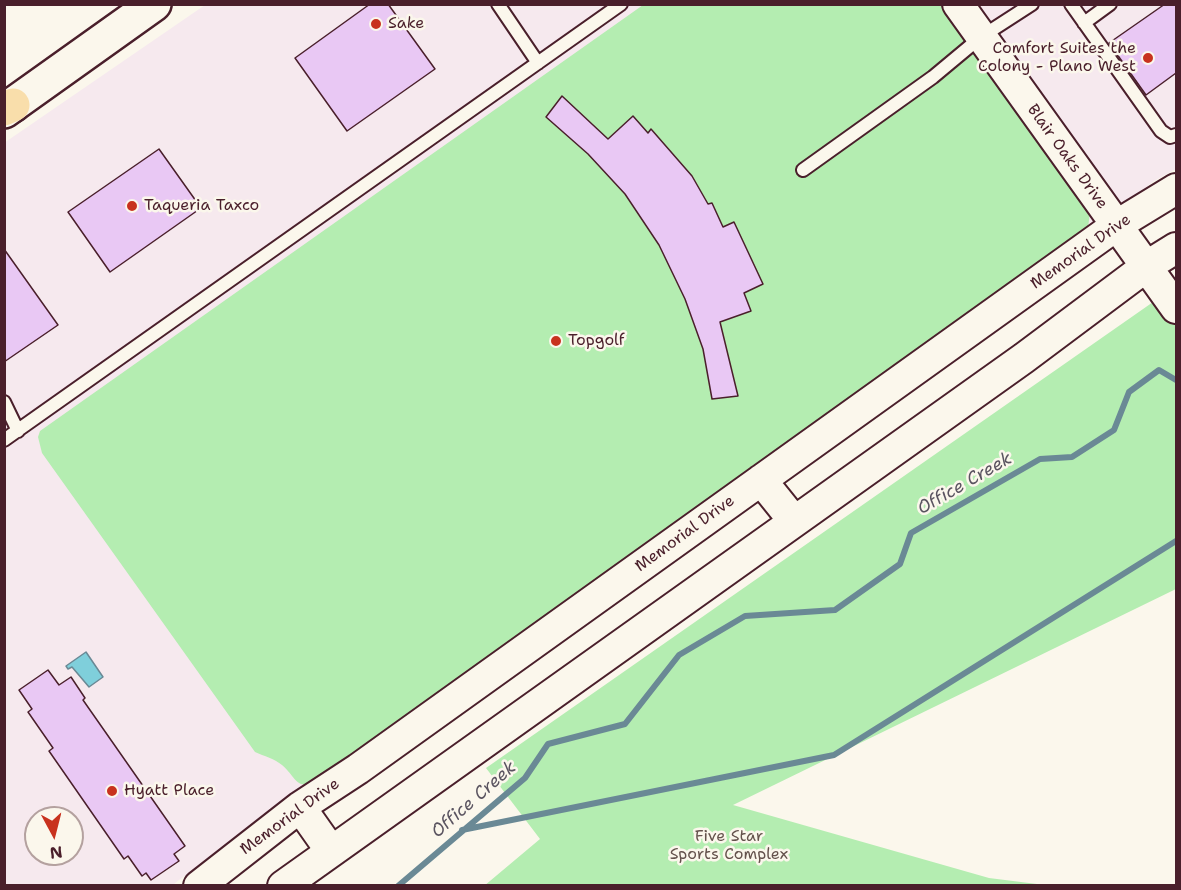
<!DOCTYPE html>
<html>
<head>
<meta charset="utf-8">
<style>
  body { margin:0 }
  #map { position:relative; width:1181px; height:890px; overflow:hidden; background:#fbf7ec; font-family:"Shantell Sans",sans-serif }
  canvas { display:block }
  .frame { position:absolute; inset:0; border:6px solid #4a1f2b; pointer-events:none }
  .north { position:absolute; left:24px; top:806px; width:60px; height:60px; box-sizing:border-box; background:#fbf7ec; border:2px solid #b4a19f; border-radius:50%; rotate:173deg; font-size:16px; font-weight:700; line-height:24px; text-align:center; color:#4a1f2b }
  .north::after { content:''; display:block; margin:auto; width:21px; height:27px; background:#c8321e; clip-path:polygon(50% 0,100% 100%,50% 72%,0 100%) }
</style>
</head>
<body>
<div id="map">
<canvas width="1181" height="890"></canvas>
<div class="frame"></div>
<div class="north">N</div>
</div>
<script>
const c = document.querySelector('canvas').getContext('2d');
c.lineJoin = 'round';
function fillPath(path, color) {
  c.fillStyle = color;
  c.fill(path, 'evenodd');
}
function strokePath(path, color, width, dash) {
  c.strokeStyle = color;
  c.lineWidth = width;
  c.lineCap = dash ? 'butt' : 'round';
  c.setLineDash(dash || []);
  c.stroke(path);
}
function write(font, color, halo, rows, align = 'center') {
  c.font = font + ' "Shantell Sans",sans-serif';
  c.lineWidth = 5;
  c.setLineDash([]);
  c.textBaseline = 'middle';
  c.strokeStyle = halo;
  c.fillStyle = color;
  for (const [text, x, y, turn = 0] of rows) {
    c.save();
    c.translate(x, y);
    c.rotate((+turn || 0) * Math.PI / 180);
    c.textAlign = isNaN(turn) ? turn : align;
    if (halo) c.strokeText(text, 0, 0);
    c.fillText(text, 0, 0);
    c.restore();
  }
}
const built = new Path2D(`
  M205 5H1176V169L1154 181 1081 238 179 880 173 885H5L4 143ZM36 818H72V854H36Z`);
const green = new Path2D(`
  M643 5H946L1090 212 1087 236 314 785C294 787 296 777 282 765 275 759 264 756 255 752L42 453 38 437 40 431Z
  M1176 286V589L733 805 989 878 1045 885 484 886 540 839 486 768Z`);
const water = new Path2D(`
  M86 652 103 677 89 687 72 667 68 669 66 666Z`);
const stream = new Path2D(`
  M462 830 834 755 1176 541
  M398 886 525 778 548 744 625 724 679 655 745 616 835 610 900 564 911 533 1040 459 1072 457 1114 430 1129 392 1159 370 1176 380`);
const building = new Path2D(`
  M370 4H388L435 69 347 131 295 58Z
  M1165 4H1176V73L1146 95 1109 43Z
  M562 96 608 139 633 116 648 133 651 129 692 176 708 204 712 203 723 227 734 222 763 284 744 293 751 311 720 322 738 396 712 399 703 349 685 299 659 245 625 194 588 154 546 117Z
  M159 149 201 208 110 272 68 212Z
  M4 249 58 325 4 362Z
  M48 670 59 685 71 677 85 698 83 700 185 846 174 854 179 861 151 880 146 873 142 876 128 856 124 859 49 751 53 748 28 712 32 709 19 690Z`);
const service = new Path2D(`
  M498 4 538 63
  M1071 4 1161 131 1170 137 1176 135
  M1084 23 1110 4
  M803 170 933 77 981 37 1032 4
  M4 402 18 431
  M4 440 621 4`);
const tertiary = new Path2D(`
  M958 4 1176 308
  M761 480 794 521
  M300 807 331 851
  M199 886 300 807 358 769 1117 225 1176 189
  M283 886 1024 358 1147 266 1176 248`);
const secondary = new Path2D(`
  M4 111 154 4`);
const motorway = new Path2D(`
  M4 109 13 105`);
const markers = [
  [376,24,6,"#c8321e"],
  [1148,58,6,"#c8321e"],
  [132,206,6,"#c8321e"],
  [556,341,6,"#c8321e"],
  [112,791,6,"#c8321e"]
];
const poiNames = [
  ["Sake",388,24],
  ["Comfort Suites the",1136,49,"right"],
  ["Colony - Plano West",1136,67,"right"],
  ["Taqueria Taxco",144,206],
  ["Topgolf",568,341],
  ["Hyatt Place",124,791]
];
const streetNames = [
  ["Blair Oaks Drive",1067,157,54],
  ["Memorial Drive",1081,252,-35],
  ["Memorial Drive",685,534,-36],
  ["Memorial Drive",290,817,-36]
];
const parkNames = [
  ["Five Star",729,837],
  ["Sports Complex",729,855]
];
const waterNames = [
  ["Office Creek",965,484,-30],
  ["Office Creek",474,800,-41]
];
fillPath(built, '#f6e9ee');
fillPath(green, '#b4edb1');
fillPath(water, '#7fcfdb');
strokePath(water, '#6a8995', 1.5);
strokePath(stream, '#6a8995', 6);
fillPath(building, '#e9c8f4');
strokePath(building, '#4a1f2b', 1.5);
strokePath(service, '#4a1f2b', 16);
strokePath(tertiary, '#4a1f2b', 34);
strokePath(secondary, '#4a1f2b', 38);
strokePath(motorway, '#4a1f2b', 38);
strokePath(service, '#fbf7ec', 12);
strokePath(tertiary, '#fbf7ec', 30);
strokePath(secondary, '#fbf7ec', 33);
strokePath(motorway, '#f9deab', 33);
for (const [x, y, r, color] of markers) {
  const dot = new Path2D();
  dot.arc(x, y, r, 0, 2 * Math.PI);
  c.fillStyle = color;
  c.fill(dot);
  strokePath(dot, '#fbf7ec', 2);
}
write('16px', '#4a1f2b', '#fbf7ec', poiNames, 'left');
write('16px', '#4a1f2b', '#fbf7ec', streetNames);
write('16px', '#64524c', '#fbf7ec', parkNames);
write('italic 18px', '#5a5460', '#fbf7ec', waterNames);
</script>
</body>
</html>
